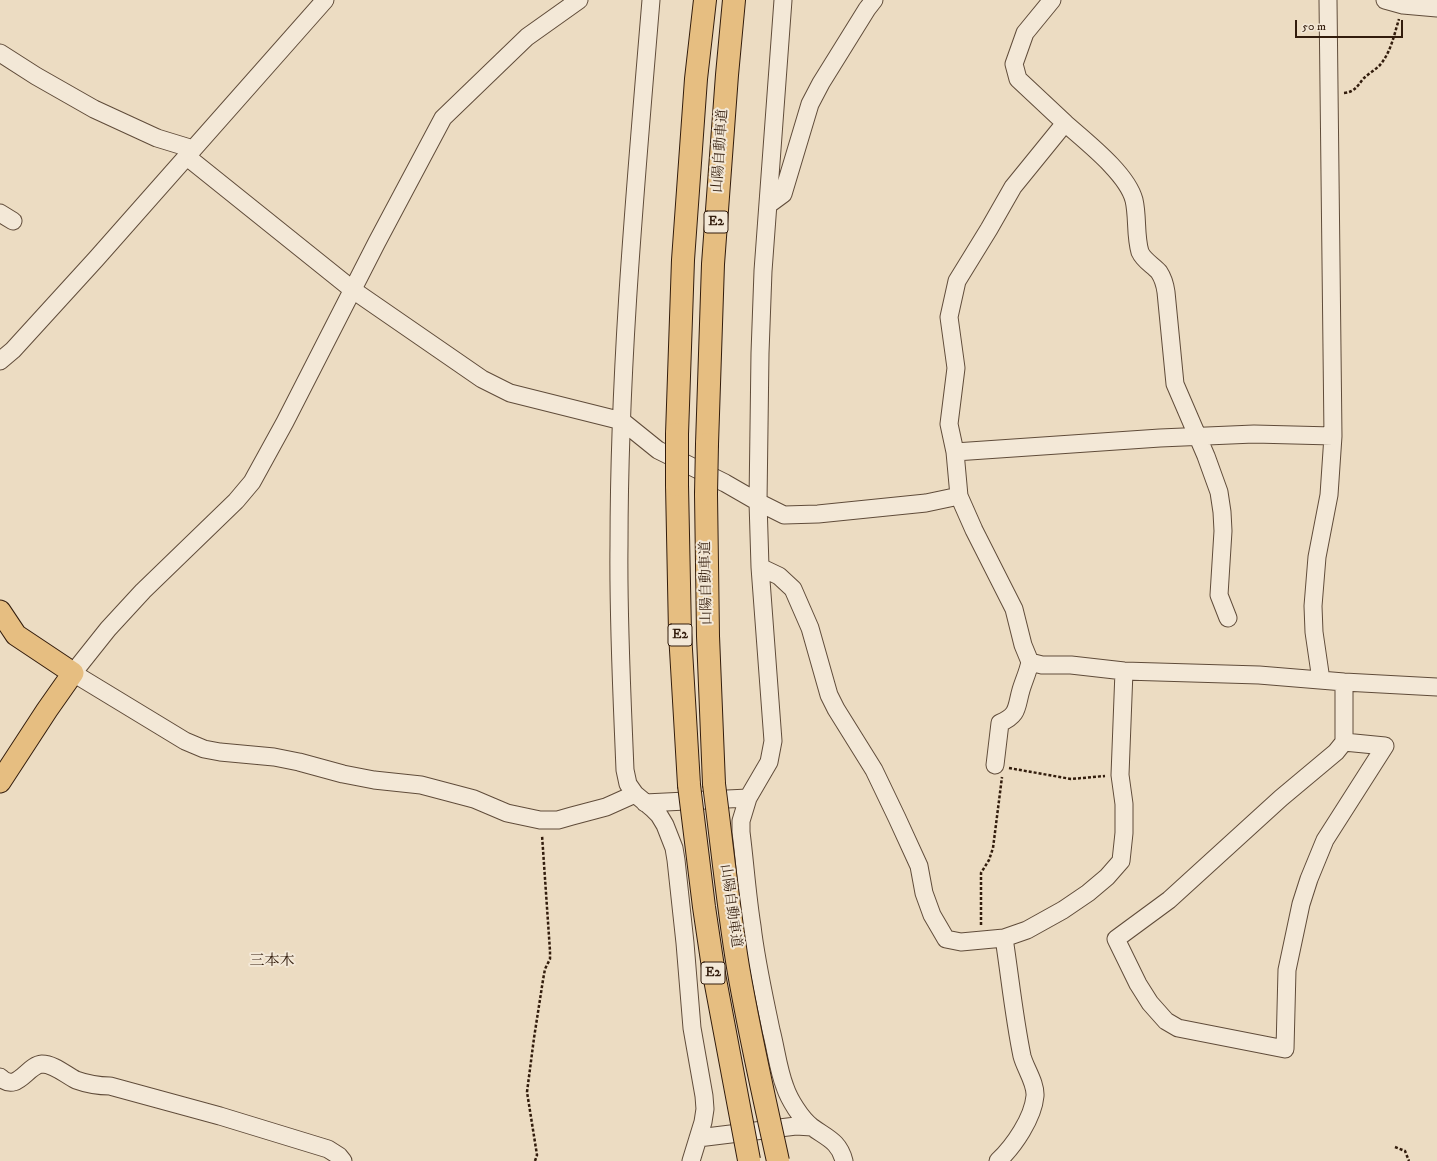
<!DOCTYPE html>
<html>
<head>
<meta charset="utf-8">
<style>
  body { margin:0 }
  #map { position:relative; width:1437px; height:1161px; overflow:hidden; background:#ecdcc2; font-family:"IM FELL DW Pica",serif }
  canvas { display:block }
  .scale { position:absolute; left:1295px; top:20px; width:108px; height:18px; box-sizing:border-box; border:2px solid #321c0c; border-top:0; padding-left:5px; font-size:12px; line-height:14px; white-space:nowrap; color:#321c0c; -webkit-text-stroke:3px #f3e8d7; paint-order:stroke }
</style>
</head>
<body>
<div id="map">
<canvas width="1437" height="1161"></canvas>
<div class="scale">50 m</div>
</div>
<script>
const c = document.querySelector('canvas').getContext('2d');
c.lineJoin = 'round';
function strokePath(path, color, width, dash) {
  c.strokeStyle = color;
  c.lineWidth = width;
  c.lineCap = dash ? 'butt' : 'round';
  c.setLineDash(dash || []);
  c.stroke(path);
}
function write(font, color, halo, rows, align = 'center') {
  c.font = font + ' "IM FELL DW Pica","Noto Serif JP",serif';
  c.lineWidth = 4;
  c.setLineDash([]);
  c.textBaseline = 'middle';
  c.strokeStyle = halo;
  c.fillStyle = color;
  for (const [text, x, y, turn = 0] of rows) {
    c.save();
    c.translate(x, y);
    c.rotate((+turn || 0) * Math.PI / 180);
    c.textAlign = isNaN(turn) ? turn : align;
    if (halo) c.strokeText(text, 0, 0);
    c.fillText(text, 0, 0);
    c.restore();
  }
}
const path = new Path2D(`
  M1344 93C1354 92 1357 87 1363 79 1368 74 1375 70 1380 65 1391 52 1394 35 1399 19
  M1009 768 1071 779 1105 776
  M981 925V873L989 860 993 848 1002 777
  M1395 1147 1405 1151 1409 1161
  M535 1161 537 1155 527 1092 534 1038 543 980 545 969 550 959V951L542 835`);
const minor = new Path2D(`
  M579 0 527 37 443 118 377 242 285 422 252 482 236 501 143 591 108 629 73 673 185 741 204 749 220 752 274 757 299 762 343 774 374 780 421 785 474 799 507 813 540 820H558L572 816 606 807 635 794
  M651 0C636 181 619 363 619 545 618 620 622 695 625 770L628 784 635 794 653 809 659 815 665 825 674 848 676 860 685 943 692 1028 704 1096 705 1109 703 1122 691 1161
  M783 0 763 271 760 353 758 502 760 567 773 741 769 762 748 798 741 821V832C745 863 747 895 752 926 756 961 764 996 771 1030 776 1049 778 1069 785 1087 789 1099 801 1119 812 1127 827 1138 839 1141 844 1161
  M1052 0 1025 33 1014 64 1018 79 1065 123 1013 187 989 229 957 281 949 317 956 368 949 424 955 452 959 496 974 530 1014 609 1023 645 1030 662 1042 665H1071L1124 671 1259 675 1344 682 1437 687
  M1385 0 1403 5 1437 8
  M0 53 36 76 94 109 157 138 193 149
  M1065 123C1085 141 1127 173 1134 200 1138 217 1135 235 1140 252 1144 261 1153 265 1159 272 1163 278 1165 285 1166 292L1175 384 1206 456 1219 492 1222 512 1223 531 1219 595 1228 618
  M186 156 353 290 482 379 510 393 622 421 658 450 725 483 758 502 784 515 818 514 926 503 959 496
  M768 205 783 194 810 104 821 83 867 9 874 0
  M0 213 13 221
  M0 361 13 350 96 259 325 0
  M955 452 1160 438 1254 434 1333 436
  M760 567 779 576 793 589 810 628 829 695 836 709 874 770 897 818 919 866 924 893 932 915 946 939 961 942 1004 938 1027 930 1063 910 1088 893 1107 877 1121 861 1124 833V804L1120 775 1124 671
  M1321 680 1314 632 1313 606 1317 557 1329 495 1333 436 1328 0
  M1344 742 1385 746 1325 840 1309 879 1301 904 1287 970 1285 1049 1178 1028 1166 1021 1150 1003 1138 984 1116 939 1169 900 1281 798 1336 752Z
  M1344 742V682
  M995 765 1000 723C1019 715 1016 707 1021 690 1024 680 1028 672 1030 662
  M645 803 748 798
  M0 1077C17 1094 27 1065 42 1064 54 1064 66 1075 76 1080 87 1084 98 1086 110 1086L220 1116 328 1149 339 1156 343 1161
  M698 1138 796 1126 812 1127
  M998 1161C1014 1146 1033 1118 1035 1096 1036 1083 1025 1068 1022 1056 1014 1017 1010 977 1004 938`);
const major = new Path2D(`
  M0 611 16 635 73 673 47 710 0 782`);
const highway = new Path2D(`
  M677 434 683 260 696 79 705 0
  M707 444 713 264 727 75 734 0
  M677 485 680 633 689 785
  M706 494 708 636 714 784`);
const highwayBridge = new Path2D(`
  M677 434V485
  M706 494 707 444
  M714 784C722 845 728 906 738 967 749 1032 764 1097 778 1161
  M689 785 704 907 714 974 749 1160`);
const shields = [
  [716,222,24],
  [680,635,24],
  [713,973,24]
];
const shieldNames = [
  ["E2",716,222],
  ["E2",680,635],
  ["E2",713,973]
];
const streetNames = [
  ["山陽自動車道",721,151,-86],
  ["山陽自動車道",707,583,-91],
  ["山陽自動車道",730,906,82]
];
const neighbourhoodNames = [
  ["三本木",272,962]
];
strokePath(minor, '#604c3a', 19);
strokePath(major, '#321c0c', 23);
strokePath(highway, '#321c0c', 24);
strokePath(path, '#321c0c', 2.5, [3, 2]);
strokePath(minor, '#f3e8d7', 17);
strokePath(major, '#e6be81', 21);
strokePath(highway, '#e6be81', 22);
strokePath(highwayBridge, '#321c0c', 24, []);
strokePath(highwayBridge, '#e6be81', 22);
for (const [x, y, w] of shields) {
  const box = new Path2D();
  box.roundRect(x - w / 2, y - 11, w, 22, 3);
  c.fillStyle = '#f3e8d7';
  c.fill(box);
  strokePath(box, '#321c0c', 1);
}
write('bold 13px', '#321c0c', null, shieldNames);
write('14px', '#321c0c', '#f3e8d7', streetNames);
write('15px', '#321c0c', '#f3e8d7', neighbourhoodNames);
</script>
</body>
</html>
